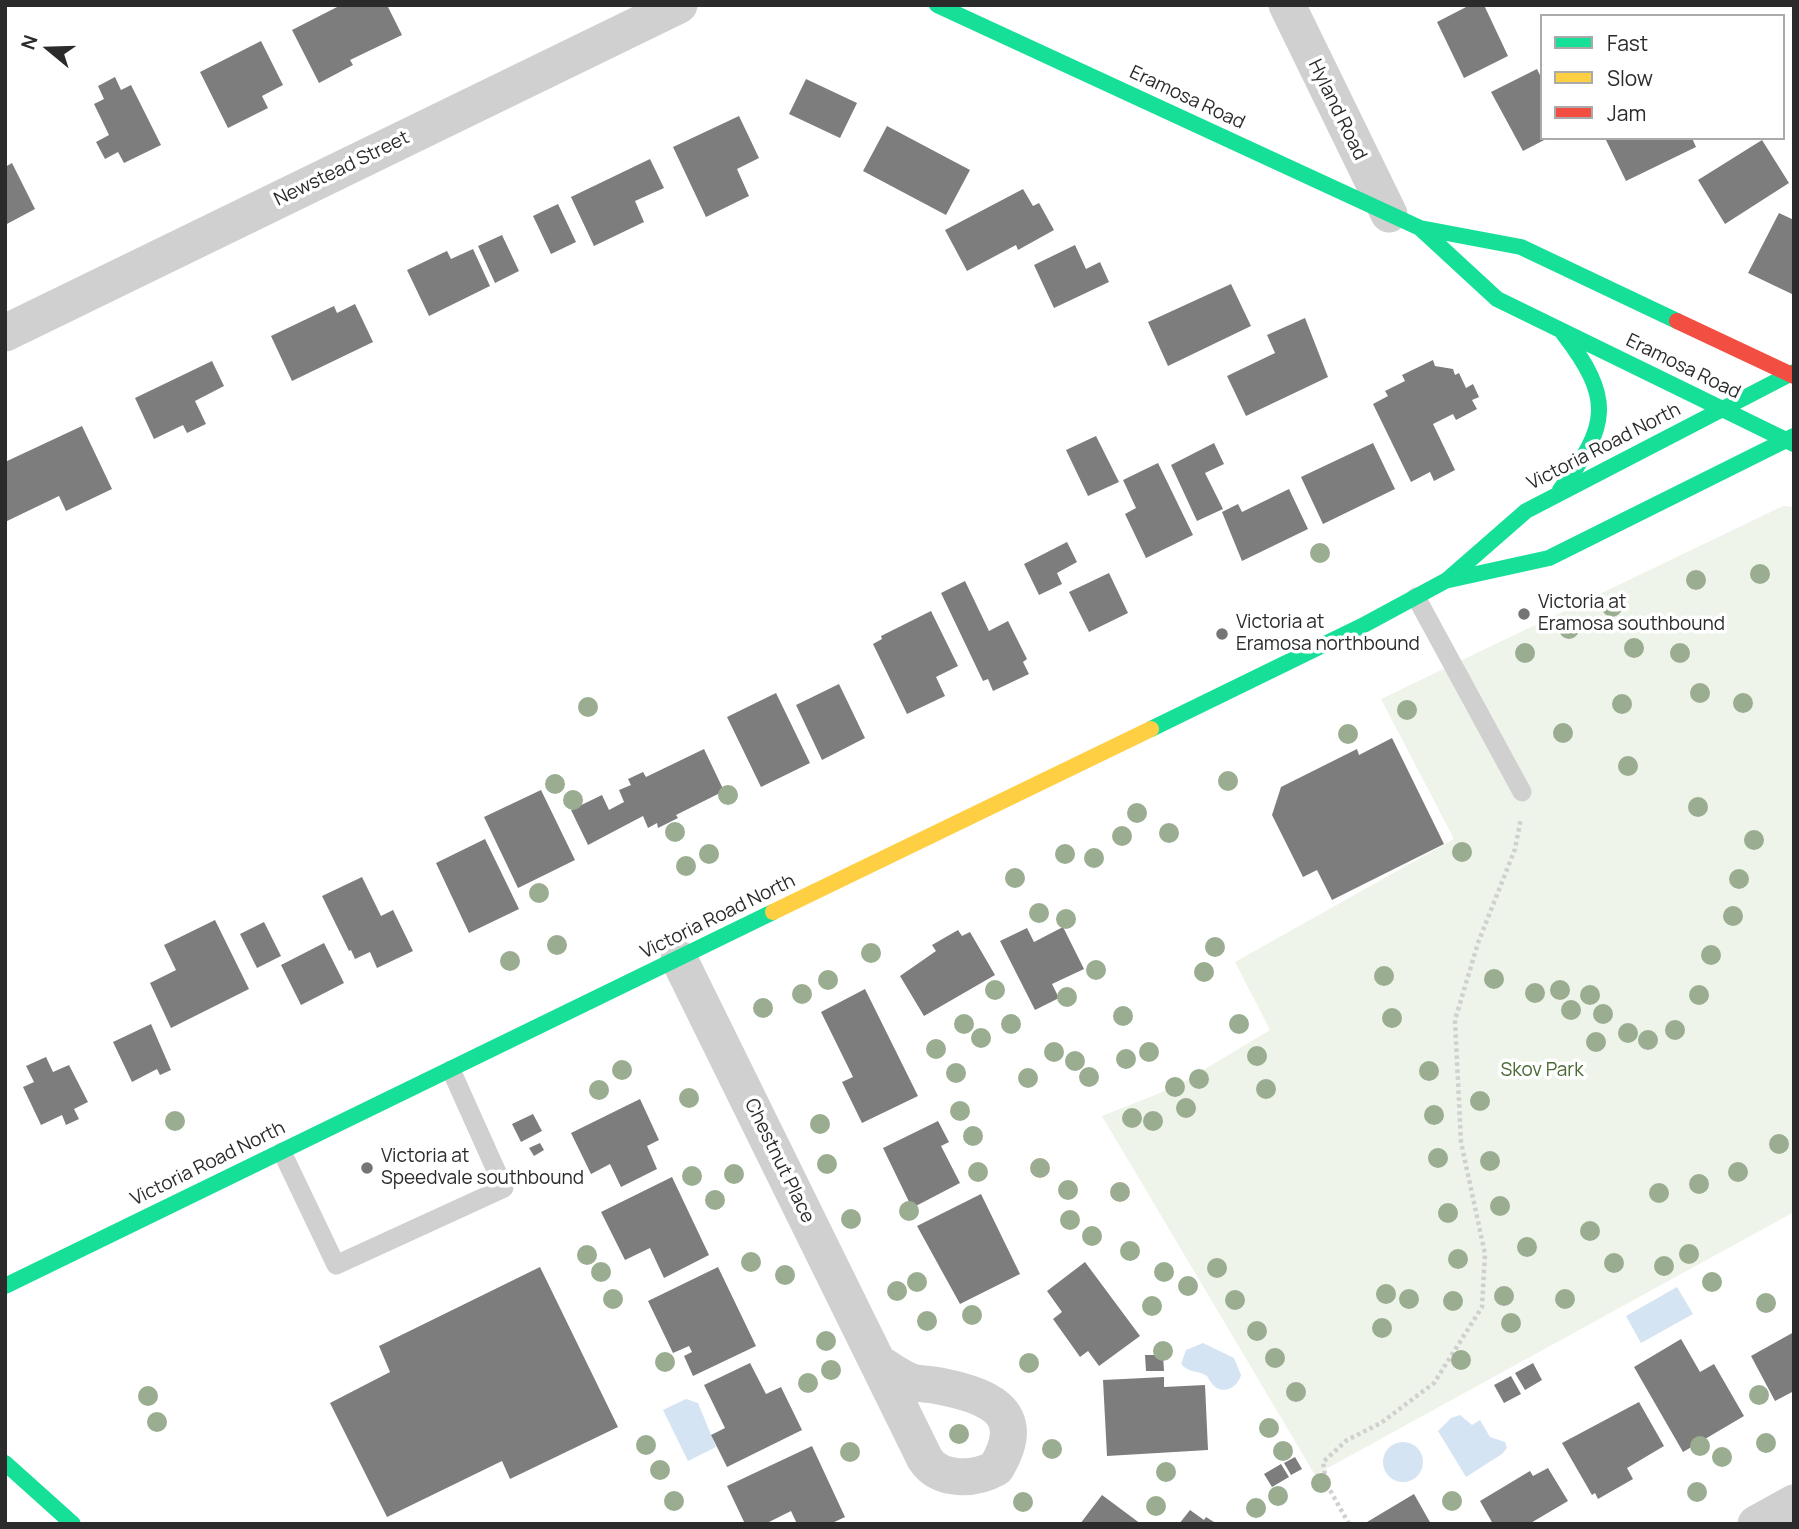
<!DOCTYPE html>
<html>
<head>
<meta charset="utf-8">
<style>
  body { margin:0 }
  #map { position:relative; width:1799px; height:1529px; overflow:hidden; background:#fff; font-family:Manrope,sans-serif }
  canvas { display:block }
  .frame { position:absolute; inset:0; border:7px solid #2b2b2b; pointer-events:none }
  .legend { position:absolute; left:1540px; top:14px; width:245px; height:126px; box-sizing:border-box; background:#fff; border:2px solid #aaa; margin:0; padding:9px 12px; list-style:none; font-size:21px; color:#2b2b2b }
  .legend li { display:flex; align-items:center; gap:14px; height:35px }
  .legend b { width:35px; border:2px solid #aaa }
  .north { position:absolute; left:14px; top:14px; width:70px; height:70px; -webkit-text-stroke:5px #fff; paint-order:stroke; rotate:289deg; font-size:19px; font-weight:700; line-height:28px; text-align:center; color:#2b2b2b }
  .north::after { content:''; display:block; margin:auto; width:24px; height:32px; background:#2b2b2b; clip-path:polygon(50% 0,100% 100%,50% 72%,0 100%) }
</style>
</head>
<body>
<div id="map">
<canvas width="1799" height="1529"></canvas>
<div class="frame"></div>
<ul class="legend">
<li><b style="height:9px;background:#16e098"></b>Fast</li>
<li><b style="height:9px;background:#ffcf43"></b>Slow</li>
<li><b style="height:9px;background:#f24e42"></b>Jam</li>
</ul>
<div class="north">N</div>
</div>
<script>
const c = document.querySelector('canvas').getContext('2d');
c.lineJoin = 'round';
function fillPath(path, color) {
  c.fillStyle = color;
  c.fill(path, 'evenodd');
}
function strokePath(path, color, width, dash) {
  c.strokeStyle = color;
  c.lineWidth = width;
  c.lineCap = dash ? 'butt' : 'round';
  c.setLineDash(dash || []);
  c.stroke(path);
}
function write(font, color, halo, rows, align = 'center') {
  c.font = font + ' Manrope,sans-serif';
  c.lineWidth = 7;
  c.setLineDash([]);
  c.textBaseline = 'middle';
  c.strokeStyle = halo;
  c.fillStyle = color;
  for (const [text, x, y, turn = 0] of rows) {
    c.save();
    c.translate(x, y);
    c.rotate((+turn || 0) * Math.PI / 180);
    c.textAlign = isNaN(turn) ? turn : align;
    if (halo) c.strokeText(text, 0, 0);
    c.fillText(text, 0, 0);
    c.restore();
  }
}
const green = new Path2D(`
  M1783 506 1794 507V1212L1315 1475 1102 1116 1175 1087 1270 1030 1235 962 1454 839 1381 699Z`);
const water = new Path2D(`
  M1677 1287 1693 1314 1641 1343 1626 1316Z
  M1203 1343 1234 1358 1241 1375C1238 1387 1224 1395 1214 1386 1211 1383 1209 1379 1207 1376 1198 1370 1188 1373 1181 1364L1186 1350Z
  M686 1399 698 1403 716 1447 688 1461 663 1410Z
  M1460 1415 1472 1425 1480 1420 1490 1437 1505 1442 1507 1448 1502 1454 1466 1477 1438 1431 1451 1418Z
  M1383 1462a20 20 0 1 1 40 0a20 20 0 1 1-40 0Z`);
const building = new Path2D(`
  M341 5H387L402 35 350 60 353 65 319 83 292 30Z
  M1470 5H1484L1508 56 1464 78 1437 22Z
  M261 41 283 85 262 96 268 108 228 128 200 72Z
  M1537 69 1542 79V138H1548L1523 151 1491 92Z
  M115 77 121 90 131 85 161 145 124 163 118 152 105 159 96 142 109 135 94 104 104 99 98 86Z
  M806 79 857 103 840 138 789 114Z
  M739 116 759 158 737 169 749 196 706 217 673 147Z
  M887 126 970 170 946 215 863 171Z
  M1605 138H1692L1696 147 1626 181Z
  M1762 140 1789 183 1725 224 1698 180Z
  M650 159 664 188 635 201 644 222 594 246 571 197Z
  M12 163 35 209 5 225V167Z
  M1023 189 1033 206 1039 203 1054 230 1018 250 1016 245 967 271 945 230Z
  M558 204 576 242 551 254 533 216Z
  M1779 213 1794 220V295L1748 273Z
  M502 235 519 271 495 283 478 246Z
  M1075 245 1086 269 1100 262 1109 282 1054 308 1034 265Z
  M473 249 490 286 429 316 407 270 447 251 451 259Z
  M1231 284 1251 326 1168 366 1148 322Z
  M355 304 373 342 292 381 271 336 334 306 337 313Z
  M1305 318 1328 377 1246 416 1227 376 1275 353 1267 335Z
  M1433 360 1435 366 1453 369 1455 375 1459 373 1466 388 1473 384 1479 397 1472 400 1477 409 1456 420 1453 414 1433 424 1455 470 1434 481 1430 472 1411 482 1373 404 1388 396 1385 391 1405 381 1402 375Z
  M212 361 224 386 195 401 206 424 187 433 183 425 154 439 135 398Z
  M82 426 112 489 66 511 59 496 5 522V462Z
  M1096 436 1119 482 1088 496 1066 450Z
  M1214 443 1224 464 1205 473 1223 509 1197 521 1171 465Z
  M1373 443 1395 489 1323 524 1301 477Z
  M1158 463 1193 535 1146 558 1125 514 1136 508 1123 480Z
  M1289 489 1308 529 1242 561 1222 512 1238 504 1242 512Z
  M1067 542 1077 562 1057 573 1062 584 1039 595 1024 564Z
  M1109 573 1128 613 1089 632 1069 592Z
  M965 581 989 631 1008 621 1027 659 1023 662 1029 674 993 691 988 679 983 681 941 593Z
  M931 611 958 666 936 677 945 696 907 714 873 644 882 639 881 636Z
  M839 684 865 738 822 760 796 705Z
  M776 693 810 763 761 787 727 717Z
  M1392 738 1444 844 1332 900 1317 870 1303 877 1272 815 1281 787 1357 749 1359 755Z
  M704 749 724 791 676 815 678 818 658 828 657 823 648 828 643 816 588 845 571 810 602 795 609 810 624 802 619 790 631 785 628 779 643 772 646 777Z
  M541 790 575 860 518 888 484 817Z
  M485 839 519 909 469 933 436 863Z
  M362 877 381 916 393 910 413 951 377 968 370 952 355 959 351 950 349 951 322 896Z
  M215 920 249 989 171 1028 150 983 176 970 164 945Z
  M264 922 281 956 257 968 240 934Z
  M1063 927 1084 969 1052 984 1059 998 1035 1010 1000 941 1027 928 1034 942Z
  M958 930 962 936 970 932 995 975 924 1016 900 976 936 951 932 945Z
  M324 943 344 983 301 1005 281 965Z
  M865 989 918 1096 862 1123 842 1082 853 1077 821 1012Z
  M151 1024 171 1070 160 1075 157 1069 132 1082 113 1042Z
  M46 1057 53 1072 69 1065 88 1102 74 1109 79 1119 66 1125 62 1115 41 1125 23 1087 34 1082 26 1066Z
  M640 1099 659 1140 647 1146 657 1169 621 1187 610 1164 591 1174 571 1133Z
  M533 1114 542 1131 521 1142 512 1124Z
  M938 1121 949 1142 941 1146 960 1183 912 1208 883 1148Z
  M540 1143 544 1150 534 1156 529 1148Z
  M672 1177 709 1255 664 1278 650 1248 625 1260 601 1212Z
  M981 1194 1020 1274 960 1304 917 1226Z
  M1085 1262 1140 1336 1099 1366 1088 1351 1080 1357 1053 1319 1062 1312 1047 1291Z
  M540 1267 618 1427 510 1479 502 1461 387 1517 330 1403 390 1372 379 1346Z
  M718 1267 756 1346 693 1376 684 1356 692 1352 689 1346 673 1353 648 1301Z
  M1794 1332V1391L1775 1401 1751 1356Z
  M1681 1339 1700 1372 1714 1364 1744 1416 1683 1452 1634 1367Z
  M1145 1355H1163L1164 1371H1146Z
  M750 1363 766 1394 781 1387 802 1430 727 1467 711 1435 725 1428 704 1385Z
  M1533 1363 1542 1380 1525 1390 1515 1373Z
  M1511 1376 1521 1394 1504 1403 1494 1385Z
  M1164 1377V1387L1205 1385 1208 1450 1107 1456 1103 1380Z
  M1639 1402 1664 1446 1627 1468 1633 1479 1598 1499 1595 1493 1592 1495 1562 1443Z
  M812 1446 845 1517 830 1524H797L791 1511 765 1524H745L727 1486Z
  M1295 1457 1302 1469 1291 1475 1284 1463Z
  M1281 1464 1289 1477 1272 1487 1264 1474Z
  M1548 1468 1568 1501 1529 1524H1493L1480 1501 1530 1471 1533 1476Z
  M1414 1494 1431 1524H1368L1367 1522Z
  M1102 1495 1141 1524H1080Z
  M1190 1510 1204 1520 1206 1517 1214 1522 1179 1524Z`);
const path = new Path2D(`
  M1349 1524 1326 1483 1323 1462 1347 1440 1381 1423 1434 1383 1482 1307 1485 1254 1461 1142 1455 1020 1478 943 1515 849 1521 818`);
const lane = new Path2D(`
  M1416 597 1522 792
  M282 1152 336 1265 504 1188 451 1070`);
const street = new Path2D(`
  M1287 5 1389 214
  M5 333 679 5
  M679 959 925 1459C940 1482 975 1480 996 1468 1032 1409 983 1394 934 1385 926 1384 919 1384 912 1382 900 1378 890 1370 879 1363
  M1756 1524 1794 1503`);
const fast = new Path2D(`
  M937 5 1420 228 1521 247 1677 321
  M1420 228 1497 299 1794 444
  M1560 490C1610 425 1613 398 1563 333
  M1449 580 1549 558 1794 436
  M1151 729 1362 626 1447 580 1526 511 1794 372
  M5 1286 773 912
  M5 1463 73 1524`);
const slow = new Path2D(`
  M773 912 1151 729`);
const jam = new Path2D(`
  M1677 321 1794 376`);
const trees = [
  [1320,553],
  [1760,574],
  [1696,580],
  [1612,607],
  [1569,629],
  [1634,648],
  [1525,653],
  [1680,653],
  [1700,693],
  [1743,703],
  [1622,704],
  [588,707],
  [1407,710],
  [1563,733],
  [1348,734],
  [1628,766],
  [1228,781],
  [555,784],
  [728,795],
  [573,800],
  [1698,807],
  [1137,813],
  [675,832],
  [1169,833],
  [1122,836],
  [1754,840],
  [1462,852],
  [709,854],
  [1065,854],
  [1094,858],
  [686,866],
  [1015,878],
  [1739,879],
  [539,893],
  [1039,913],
  [1733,916],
  [1066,919],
  [557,945],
  [1215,947],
  [871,953],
  [1711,955],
  [510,961],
  [1096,970],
  [1204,972],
  [1384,976],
  [1494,979],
  [828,980],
  [995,990],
  [1560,990],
  [1535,993],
  [802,994],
  [1590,995],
  [1699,995],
  [1067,997],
  [763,1008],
  [1571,1010],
  [1603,1014],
  [1123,1016],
  [1392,1018],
  [964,1024],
  [1011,1024],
  [1239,1024],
  [1675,1030],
  [1628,1033],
  [981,1038],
  [1648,1040],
  [1596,1042],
  [936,1049],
  [1054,1052],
  [1149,1052],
  [1257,1056],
  [1126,1059],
  [1075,1061],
  [622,1070],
  [1429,1071],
  [956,1073],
  [1089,1077],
  [1028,1078],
  [1199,1079],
  [1175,1087],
  [1266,1089],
  [599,1090],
  [689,1098],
  [1480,1101],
  [1186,1108],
  [960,1111],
  [1434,1115],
  [1132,1118],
  [175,1121],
  [1153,1121],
  [820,1124],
  [973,1136],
  [1779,1144],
  [1438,1158],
  [1490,1161],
  [827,1164],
  [1040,1168],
  [978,1172],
  [1738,1172],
  [734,1174],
  [692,1176],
  [1699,1184],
  [1068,1190],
  [1120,1192],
  [1659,1193],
  [715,1200],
  [1500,1206],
  [909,1211],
  [1448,1213],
  [851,1219],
  [1070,1220],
  [1590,1231],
  [1092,1236],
  [1527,1247],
  [1130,1251],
  [1689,1254],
  [587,1255],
  [1458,1259],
  [751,1262],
  [1614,1263],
  [1664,1266],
  [1217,1268],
  [601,1272],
  [1164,1272],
  [785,1275],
  [917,1282],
  [1712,1282],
  [1188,1286],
  [897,1291],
  [1386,1294],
  [1504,1296],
  [613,1299],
  [1409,1299],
  [1565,1299],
  [1235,1300],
  [1453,1301],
  [1766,1303],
  [1152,1306],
  [972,1315],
  [927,1321],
  [1511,1323],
  [1382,1328],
  [1257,1331],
  [826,1341],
  [1163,1351],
  [1275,1358],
  [1461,1360],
  [665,1362],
  [1029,1363],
  [831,1370],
  [808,1383],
  [1296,1392],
  [1759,1395],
  [148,1396],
  [157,1422],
  [1269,1428],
  [959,1434],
  [1766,1443],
  [646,1445],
  [1700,1446],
  [1052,1449],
  [1283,1451],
  [850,1452],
  [1722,1457],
  [660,1470],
  [1166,1472],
  [1321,1483],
  [1697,1492],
  [1278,1496],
  [674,1501],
  [1452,1501],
  [1023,1502],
  [1156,1506],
  [1256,1508]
];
const markers = [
  [1524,614,7,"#757575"],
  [1222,634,7,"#757575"],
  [367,1168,7,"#757575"]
];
const streetNames = [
  ["Eramosa Road",1187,98,25],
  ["Hyland Road",1337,110,64],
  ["Newstead Street",342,169,-26],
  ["Eramosa Road",1683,367,26],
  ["Victoria Road North",1604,447,-27],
  ["Victoria Road North",718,917,-26],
  ["Chestnut Place",779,1161,64],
  ["Victoria Road North",208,1164,-26]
];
const poiNames = [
  ["Victoria at",1538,603],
  ["Eramosa southbound",1538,625],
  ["Victoria at",1236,623],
  ["Eramosa northbound",1236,645],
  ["Victoria at",381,1157],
  ["Speedvale southbound",381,1179]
];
const parkNames = [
  ["Skov Park",1542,1071]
];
fillPath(green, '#eef4e9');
fillPath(water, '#d4e4f2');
fillPath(building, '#7d7d7d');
strokePath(path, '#d0d0d0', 4.5, [3.5, 3.5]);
strokePath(lane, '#d0d0d0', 19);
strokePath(street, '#d0d0d0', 37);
strokePath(fast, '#16e098', 16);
strokePath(slow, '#ffcf43', 16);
strokePath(jam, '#f24e42', 16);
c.fillStyle = '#9bad90';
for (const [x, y] of trees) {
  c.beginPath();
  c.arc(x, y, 10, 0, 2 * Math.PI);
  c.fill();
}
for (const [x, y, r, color] of markers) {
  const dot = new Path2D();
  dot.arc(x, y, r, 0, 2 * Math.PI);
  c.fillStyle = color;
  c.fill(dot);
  strokePath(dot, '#fff', 2.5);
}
write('19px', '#2b2b2b', '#fff', streetNames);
write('19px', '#2b2b2b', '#fff', poiNames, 'left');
write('19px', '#4a6a36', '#fff', parkNames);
</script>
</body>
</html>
